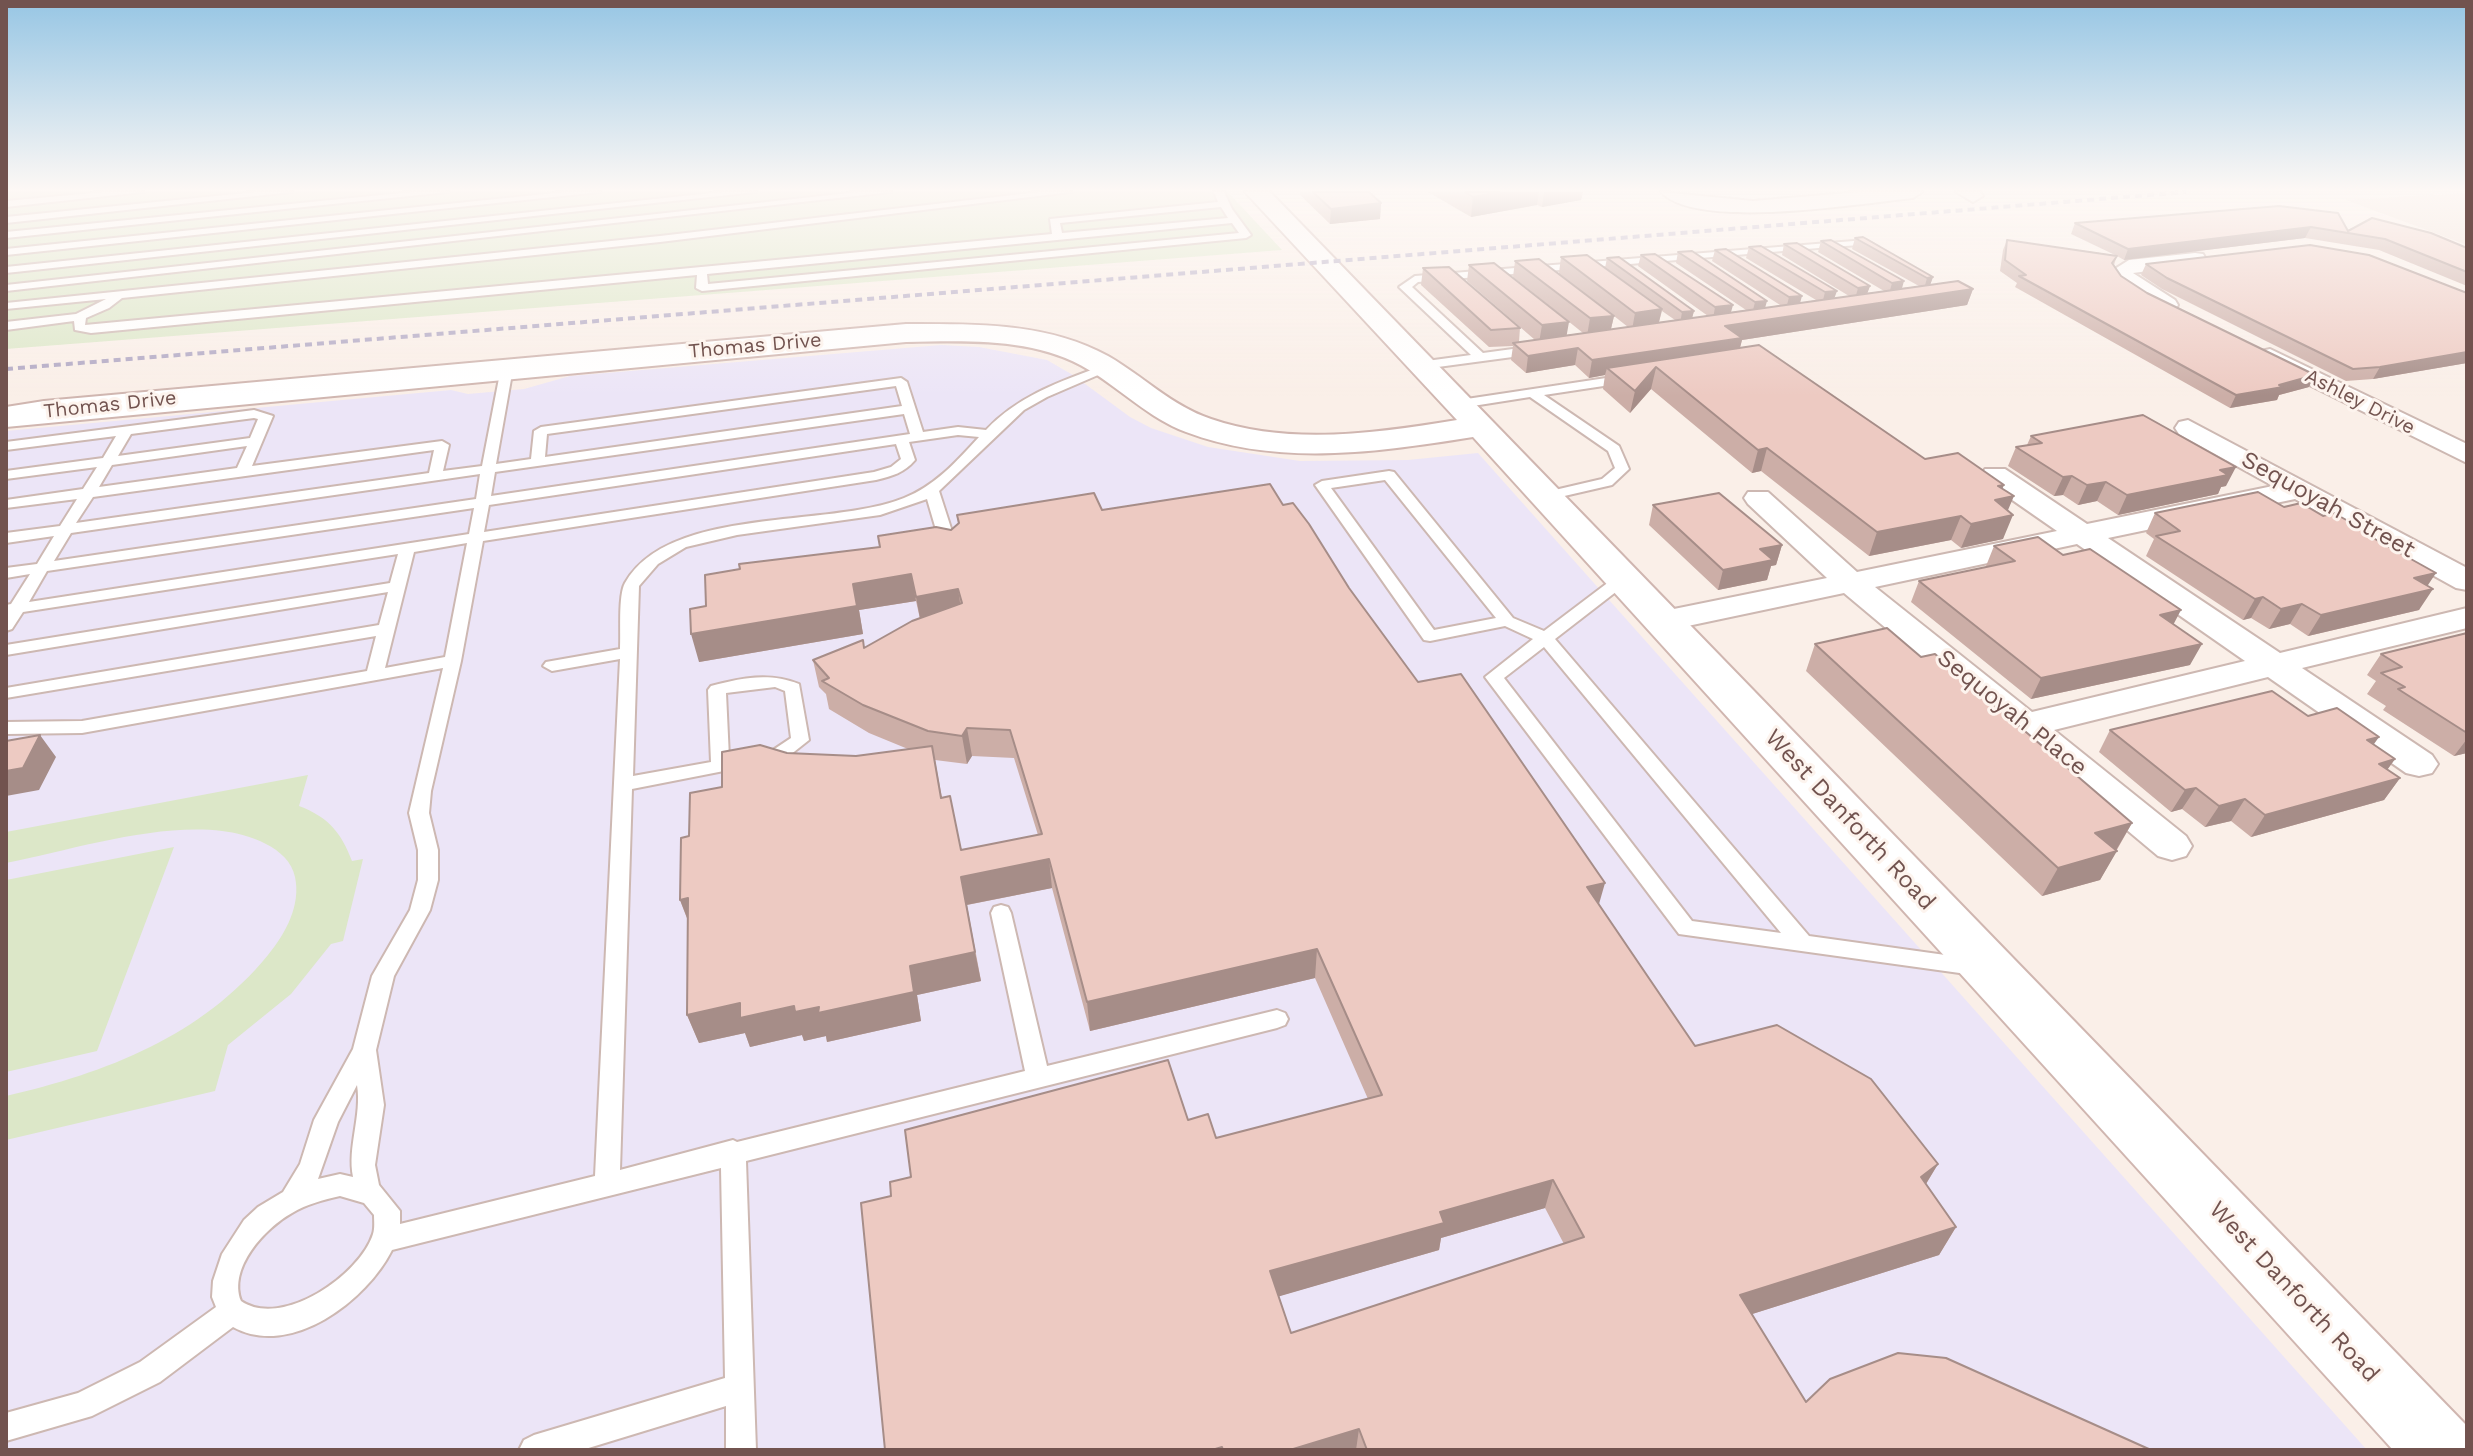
<!DOCTYPE html>
<html>
<head>
<meta charset="utf-8">
<style>
  body { margin:0 }
  #map { position:relative; width:2473px; height:1456px; overflow:hidden; background:#faefe8; font-family:"Work Sans",sans-serif }
  canvas { display:block }
  .frame { position:absolute; inset:0; border:8px solid #72534f; pointer-events:none }
</style>
</head>
<body>
<div id="map">
<canvas width="2473" height="1456"></canvas>
<div class="frame"></div>
</div>
<script>
const c = document.querySelector('canvas').getContext('2d');
c.lineJoin = 'round';
function fillPath(path, color) {
  c.fillStyle = color;
  c.fill(path, 'evenodd');
}
function strokePath(path, color, width, dash) {
  c.strokeStyle = color;
  c.lineWidth = width;
  c.lineCap = dash ? 'butt' : 'round';
  c.setLineDash(dash || []);
  c.stroke(path);
}
function write(font, color, halo, rows, align = 'center') {
  c.font = font + ' "Work Sans",sans-serif';
  c.lineWidth = 6;
  c.setLineDash([]);
  c.textBaseline = 'middle';
  c.strokeStyle = halo;
  c.fillStyle = color;
  for (const [text, x, y, turn = 0] of rows) {
    c.save();
    c.translate(x, y);
    c.rotate((+turn || 0) * Math.PI / 180);
    c.textAlign = isNaN(turn) ? turn : align;
    if (halo) c.strokeText(text, 0, 0);
    c.fillText(text, 0, 0);
    c.restore();
  }
}
const residential = new Path2D(`
  M2467 193V245L2346 200Z`);
const education = new Path2D(`
  M941 345 979 347 1047 360 1073 375 1130 417 1151 428 1208 447 1300 461 1408 460 1478 453 2367 1450H6V431L451 390 468 394 524 389 570 376Z`);
const green = new Path2D(`
  M6 192H1228L1282 250 6 349Z
  M308 775 299 806C328 817 341 832 352 861L363 859 343 941 331 944 291 994 228 1045 215 1091 6 1140V1096C106 1073 202 1036 268 955 286 933 301 905 295 877 289 847 248 834 222 831 155 823 72 850 6 863V832Z
  M174 847 97 1051 6 1072V880Z`);
const lane = new Path2D(`
  M104 192H143L6 207V201Z
  M256 192H292L6 223V217Z
  M412 192H448L6 238V232Z
  M565 192H600L6 255V249Z
  M722 192H756L6 273V267Z
  M858 192H891L6 291V285Z
  M1039 192H1071L660 242 122 298 109 308 86 318 85 325 1052 234 1050 219 1218 202 1214 192H1224L1232 209 1251 235 1246 238 702 291 696 288 697 275 91 333 75 330 74 321 6 330V322L76 314 106 299 6 309V303L660 236ZM1221 207 1228 218 1062 233 1060 223ZM1232 223 1239 233 708 284 707 274Z
  M1866 240 1878 247V251H1870L1860 245 1830 247 1418 282 1412 287 1483 353 1535 346 1541 350 1535 354 1423 369 1417 365 1419 362 1471 355 1399 287 1415 276Z
  M507 364 513 368 496 464 531 459 534 431 541 427 901 378 907 382 923 432 958 427 986 430C1018 396 1059 382 1102 366L1112 369 1047 397 1024 410 939 491 958 550 955 553H945L942 550 927 499 880 515 737 535 686 547 658 564 639 586 633 776 711 762 708 690 711 686C741 678 769 672 799 684L809 740 785 759 632 789 620 1170 733 1140 737 1142 1025 1071 991 913 994 907 1001 905 1008 907 1011 913 1047 1066 1277 1010 1285 1013 1288 1019 1285 1025 1277 1028 746 1161 756 1450H726V1406L582 1450H519L524 1440 534 1435 725 1378 721 1168 392 1250C367 1300 291 1359 233 1327L160 1382 92 1416 6 1441V1413L78 1393 140 1362 216 1307 212 1297 213 1281 222 1254 244 1220 258 1207 283 1192 300 1164 314 1120 353 1049 372 976 410 910 418 880V850L409 813 443 668 82 733 6 734V722L82 721 367 671 376 636 6 698V688L379 625 388 592 6 655V645L390 583 398 554 23 612 12 629 6 631V605L11 604 30 574 6 578V568L37 564 54 536 6 543V533L60 526 77 499 6 508V500L83 489 97 467 6 479V471L103 458 116 436 6 450V442L254 410 273 416 252 466 442 441 449 445 443 471 482 466 501 368ZM896 386 902 406 545 457 547 434ZM904 414 910 434 491 496 495 472ZM254 418 258 419 250 438 118 456 131 434ZM958 435 979 437C957 461 935 486 904 498 827 529 670 505 625 583 618 595 621 633 620 649L546 662 543 666 552 671 620 659 595 1176 400 1224V1211L379 1185 375 1165 384 1105 376 1050 394 976 430 910 438 880V850L429 813 431 791 461 661 483 541 876 480C892 476 904 473 915 460L909 442ZM896 444 901 459 891 467 874 472 484 532 489 505ZM247 446 237 468 99 487 112 465ZM434 450 429 473 76 523 93 497ZM480 474 476 499 54 561 71 533ZM474 508 469 534 29 602 47 571ZM467 543 445 657 385 668 414 552ZM775 687 785 691 791 738 773 750 729 758 726 693ZM357 1085C362 1116 347 1147 353 1177L340 1174 318 1179 338 1122ZM340 1196 364 1203 374 1215C374 1221 375 1228 373 1234 360 1275 282 1329 241 1301 228 1268 265 1228 292 1213 307 1204 323 1200 340 1196Z
  M1626 375 1632 379 1630 382 1544 395 1619 446 1629 469 1612 485 1547 500 1540 496 1542 493 1602 479 1615 468 1608 451 1530 397 1460 408 1454 404 1460 400Z
  M1389 471 1394 472 1513 618 1544 631 1618 575H1630L1632 578 1630 581 1555 639 1809 936 1974 959 1982 961 1985 967 1982 973 1974 975 1679 934 1485 677 1533 639 1505 626 1430 641 1424 640 1315 485 1322 481ZM1385 480 1496 618 1434 630 1331 488ZM1544 647 1781 933 1692 921 1504 678Z`);
const street = new Path2D(`
  M1661 192 1753 201 1859 192H1922L1913 198C1862 203 1696 231 1661 192Z
  M1956 192H1980L1983 196 1973 202Z
  M2195 253 2203 254 2206 259 2203 264 2133 273 2175 300 2178 305 2175 310 2167 312 2119 286 2110 272 2129 260Z
  M2270 349 2467 444V463L2261 361 2258 356 2261 351Z
  M2188 420 2467 568V590L2456 588 2295 499 2108 538 2280 653 2467 608V628L2302 668 2432 755 2438 764 2432 773 2419 776 2406 773 2268 677 2054 730 2186 836 2192 846 2186 856 2172 860 2158 856 1844 593 1664 631 1652 628 1648 621 1652 614 1664 611 1827 578 1748 504 1744 498 1748 492H1768L1857 572 2057 531 1985 481 1981 475 1985 469H2005L2087 524 2273 486 2179 434 2175 428 2179 422ZM2077 544 2245 661 2032 712 1875 587Z`);
const secondary = new Path2D(`
  M1245 192H1270L2466 1425 2467 1450H2393L1473 437C1379 452 1278 467 1186 432 1149 418 1122 390 1089 370 1035 337 967 341 906 342L6 427V407L44 401 906 324C973 324 1047 322 1108 356 1143 376 1172 406 1211 419 1289 446 1378 433 1457 420Z`);
const rail = new Path2D(`
  M6 369 2186 192`);
const wall = new Path2D(`
  M1300 192H1369L1381 203 1380 219 1330 224 1300 195Z
  M1428 192H1583L1581 200 1542 207 1537 205 1471 217Z
  M2279 206 2348 231 2467 248V286L2379 250 2305 238 2124 260 2117 256 2114 265 2121 276 2147 293 2309 387 2279 395 2277 400 2230 408 2015 287 2017 283 2000 271 2003 250 2007 240 2115 255 2071 234 2075 223Z
  M1855 238 1933 277 1930 285 1973 289 1967 305 1742 340 1740 348 1925 459 2002 488 2008 511 2003 539 1961 548 1951 540 1869 556 1761 471 1752 473 1651 389 1630 413 1603 389 1605 375 1589 378 1575 365 1526 373 1511 360 1513 346 1489 347 1421 285 1423 268 1520 328 1519 342 1535 340 1467 281 1469 265 1566 335 1583 333 1513 277 1515 261 1559 273 1561 257 1605 268 1607 258 1694 311 1692 318 1708 316 1638 266 1641 255 1731 312 1746 310 1676 263 1678 252 1765 308 1780 305 1712 261 1715 250 1800 303 1816 300 1746 258 1749 247 1834 298 1849 296 1782 255 1784 244 1870 286 1867 293 1884 291 1818 252 1821 241 1902 288 1919 286 1852 249ZM1662 311 1675 320 1659 322ZM1614 316 1628 327 1611 329Z
  M2146 264 2467 293V363L2373 379 2346 381 2162 289 2141 275Z
  M2031 436 2226 486 2221 487 2218 494 2118 515 2097 501 2078 505 2063 495 2054 496 2008 466 2016 447 2027 445Z
  M1283 505 1349 588 1418 682 1599 904 1695 1046 1938 1164 1926 1184 1956 1227 1939 1255 1752 1314 1806 1402 2151 1450H885L1188 1120 1216 1138 1368 1099 1315 978 1090 1031 1052 888 967 905 981 981 917 995 921 1021 827 1042 826 1036 804 1041 802 1035 750 1047 745 1033 699 1043 687 1015 688 921 680 900 689 836 722 787 787 753 856 756 908 749 869 733 829 709 826 694 819 687 813 660 864 648 920 619 916 601 859 610 863 634 699 662 706 606 880 547 951 530 958 524 957 515ZM972 756 1014 758 1038 835 961 850 942 798 935 760 967 764ZM1545 1208 1564 1244 1291 1333 1279 1296 1439 1250 1441 1238Z
  M1653 505 1782 545 1776 565 1771 566 1767 580 1718 590 1649 525Z
  M2284 507 2323 516 2368 535 2428 586 2419 610 2308 636 2290 624 2269 629 2251 618 2243 620 2146 556 2154 539 2146 533 2155 513Z
  M1994 546 2063 555 2174 624 2190 665 2031 699 1911 602 1919 581 1987 567 1986 566Z
  M2467 633V753L2454 756 2383 710 2386 706 2367 694 2376 681 2367 675 2381 654Z
  M1815 644 1921 657 2132 823 2100 880 2042 896 1806 671Z
  M2308 716 2373 745 2395 759 2387 770 2400 778 2384 800 2251 837 2231 821 2205 827 2182 809 2171 812 2099 752 2110 730Z`);
const shadedWall = new Path2D(`
  M1499 192H1539L1537 205 1471 217 1473 197Z
  M1544 192H1583L1581 200 1542 207Z
  M1381 203 1380 219 1330 224 1331 209Z
  M2311 227 2305 238 2124 260 2128 249Z
  M1933 277 1929 288 1924 289 1927 278Z
  M1904 281 1901 292 1889 294 1892 283Z
  M1870 286 1866 297 1855 299 1858 288Z
  M1973 289 1967 305 1742 340 1738 355 1656 368 1651 389 1630 413 1635 391 1607 368 1605 375 1589 378 1592 360 1725 326Z
  M1837 291 1833 302 1822 304 1825 292Z
  M1802 296 1799 307 1786 309 1789 297Z
  M1767 301 1764 312 1752 314 1755 302Z
  M1733 305 1730 316 1713 319 1715 307Z
  M1662 309 1658 326 1632 330 1635 313Z
  M1694 311 1691 322 1680 324 1682 312Z
  M1614 316 1610 333 1587 336 1590 318Z
  M1569 322 1566 339 1539 343 1542 325Z
  M1578 348 1575 365 1526 373 1528 356Z
  M2467 352V363L2373 379 2380 367Z
  M2315 375 2309 387 2279 395 2277 400 2230 408 2236 395Z
  M1767 448 1761 471 1752 473 1758 450Z
  M2236 467 2226 486 2221 487 2218 494 2118 515 2127 495 2220 470Z
  M2072 476 2063 495 2054 496 2063 477Z
  M2106 482 2097 501 2078 505 2087 485Z
  M2004 485 1998 499 2014 496 2005 517 2013 515 2003 539 1961 548 1971 524 1998 486Z
  M1961 516 1951 540 1869 556 1877 532Z
  M1782 545 1776 565 1771 566 1767 580 1718 590 1723 570 1760 549Z
  M2436 573 2424 591 2433 589 2419 610 2308 636 2321 615 2414 578Z
  M911 574 916 601 859 610 863 634 699 662 691 634 853 584Z
  M958 589 962 616 921 624 916 597Z
  M2263 597 2251 618 2243 620 2255 599Z
  M2302 604 2290 624 2269 629 2281 609Z
  M2181 610 2170 631 2160 615Z
  M2202 644 2190 665 2031 699 2041 678Z
  M967 728 972 756 967 764 962 736Z
  M40 735 56 757 39 790 6 796V771Z
  M2379 737 2364 758 2367 740Z
  M2467 739V753L2454 756Z
  M2395 759 2379 781V764Z
  M2400 778 2384 800 2251 837 2265 815Z
  M2196 788 2182 809 2171 812 2185 790Z
  M2245 799 2231 821 2205 827 2219 806Z
  M2132 823 2115 852 2095 833Z
  M2117 851 2100 880 2042 896 2058 868Z
  M1049 859 1052 888 966 905 961 877Z
  M1605 883 1597 911 1587 887Z
  M688 898 691 928 680 900Z
  M1317 949 1315 978 1090 1031 1087 1002Z
  M975 952 981 981 917 995 921 1021 827 1042 826 1036 804 1041 802 1035 750 1047 745 1033 699 1043 687 1015Z
  M1938 1164 1921 1192V1177Z
  M1553 1180 1545 1208 1441 1238 1439 1250 1270 1299V1271L1440 1212Z
  M1956 1227 1939 1255 1727 1322 1740 1295Z
  M1359 1429 1356 1450H1290Z`);
const building = new Path2D(`
  M1313 192H1369L1381 203 1331 209Z
  M1465 192H1499L1473 197Z
  M2279 206 2338 213 2348 231 2372 218 2431 233 2467 248V272L2385 239 2311 227 2128 249 2075 223Z
  M1863 237 1933 277 1927 278 1855 238Z
  M1831 240 1904 281 1892 283 1821 241Z
  M2007 240 2117 256 2112 263 2121 276 2147 293 2315 375 2279 385 2283 387 2236 395 2019 276 2026 275 2005 260Z
  M1797 243 1870 286 1858 288 1784 244Z
  M2310 245 2369 255 2467 293V352L2380 367 2353 369 2167 278 2146 264Z
  M1761 246 1837 291 1825 292 1749 247Z
  M1726 249 1802 296 1789 297 1715 250Z
  M1692 251 1767 301 1755 302 1678 252Z
  M1655 254 1733 305 1715 307 1641 255Z
  M1587 255 1662 309 1635 313 1561 257Z
  M1619 257 1694 311 1682 312 1607 258Z
  M1539 259 1614 316 1590 318 1515 261Z
  M1494 263 1569 322 1542 325 1469 265Z
  M1449 267 1520 328 1491 330 1423 268Z
  M1958 281 1973 289 1725 326 1742 338 1592 360 1578 348 1528 356 1513 343Z
  M1759 345 1925 459 1958 453 2004 485 1998 486 2014 496 1995 500 2013 515 1971 524 1961 516 1877 532 1767 448 1758 450 1656 367 1635 391 1607 368Z
  M2143 415 2236 467 2220 470 2228 475 2127 495 2106 482 2087 485 2072 476 2063 477 2016 447 2042 443 2031 436Z
  M1270 484 1283 505 1293 503 1309 524 1349 588 1418 682 1461 674 1605 883 1587 887 1695 1046 1777 1025 1871 1079 1938 1164 1921 1177 1956 1227 1740 1295 1806 1402 1830 1379 1898 1353 1946 1358 2151 1450H1367L1359 1429 1290 1450H1223L1222 1447 1212 1450H885L861 1203 891 1196 890 1182 911 1177 905 1130 1168 1060 1188 1120 1208 1114 1216 1138 1382 1095 1317 949 1087 1002 1049 859 961 877 975 952 910 966 914 992 818 1013 819 1007 795 1012 794 1006 740 1018V1003L687 1015 688 898 680 900 681 838 689 836 690 793 722 787V752L760 745 787 753 856 756 932 746 941 798 950 796 961 850 1042 834 1010 730 967 728 962 736 928 731 863 705 822 681 829 678 813 660 863 640 864 648 912 621 962 603 958 589 916 597 911 574 853 584 857 606 691 634 690 609 706 606 705 575 740 569 739 564 880 547 878 536 936 527 951 530 959 523 957 515 1094 493 1102 510ZM1553 1180 1584 1237 1291 1333 1270 1271 1444 1223 1440 1212Z
  M2258 492 2284 507 2301 503 2323 516 2334 513 2369 533 2366 534 2436 573 2414 578 2433 589 2321 615 2302 604 2281 609 2263 597 2255 599 2156 536 2180 531 2155 513Z
  M1719 493 1782 545 1760 549 1773 560 1723 570 1653 505Z
  M2038 537 2063 555 2090 549 2181 610 2160 615 2202 644 2041 678 1919 581 2015 561 1994 546Z
  M1887 628 1921 657 1935 654 2132 823 2095 833 2117 851 2058 868 1815 644Z
  M2467 633V733L2398 689 2405 687 2381 673 2402 667 2381 654Z
  M2272 691 2308 716 2337 708 2379 737 2367 740 2395 759 2379 764 2400 778 2265 815 2245 799 2219 806 2196 788 2185 790 2110 730Z
  M40 735 23 768 6 771V741Z`);
const farStreetnames = [
  ["Thomas Drive",755,346,-5],
  ["Ashley Drive",2360,402,27],
  ["Thomas Drive",110,405,-6]
];
const streetNames = [
  ["Sequoyah Street",2328,505,29],
  ["Sequoyah Place",2012,713,39],
  ["West Danforth Road",1850,820,47],
  ["West Danforth Road",2294,1292,47]
];
fillPath(residential, '#f1e0d7');
fillPath(education, '#ece5f7');
fillPath(green, '#dce7c8');
strokePath(lane, '#cdb8b2', 4);
strokePath(street, '#cdb8b2', 4);
strokePath(secondary, '#d0b6b0', 4);
fillPath(lane, '#fff');
fillPath(street, '#fff');
fillPath(secondary, '#fff');
strokePath(rail, '#b0a7c3', 4, [7, 5]);
fillPath(wall, '#ccaea7');
fillPath(shadedWall, '#a68d88');
fillPath(building, '#edcac2');
strokePath(building, '#a68d88', 2);
const sky = c.createLinearGradient(0, 0, 0, 396);
sky.addColorStop(0, '#97c6e4');
sky.addColorStop(0.48, '#fdf8f5');
sky.addColorStop(1, '#fdf8f500');
c.fillStyle = sky;
c.fillRect(0, 0, 2473, 396);
write('20px', '#72534f', '#fdf4ee', farStreetnames);
write('24px', '#72534f', '#fdf4ee', streetNames);
</script>
</body>
</html>
